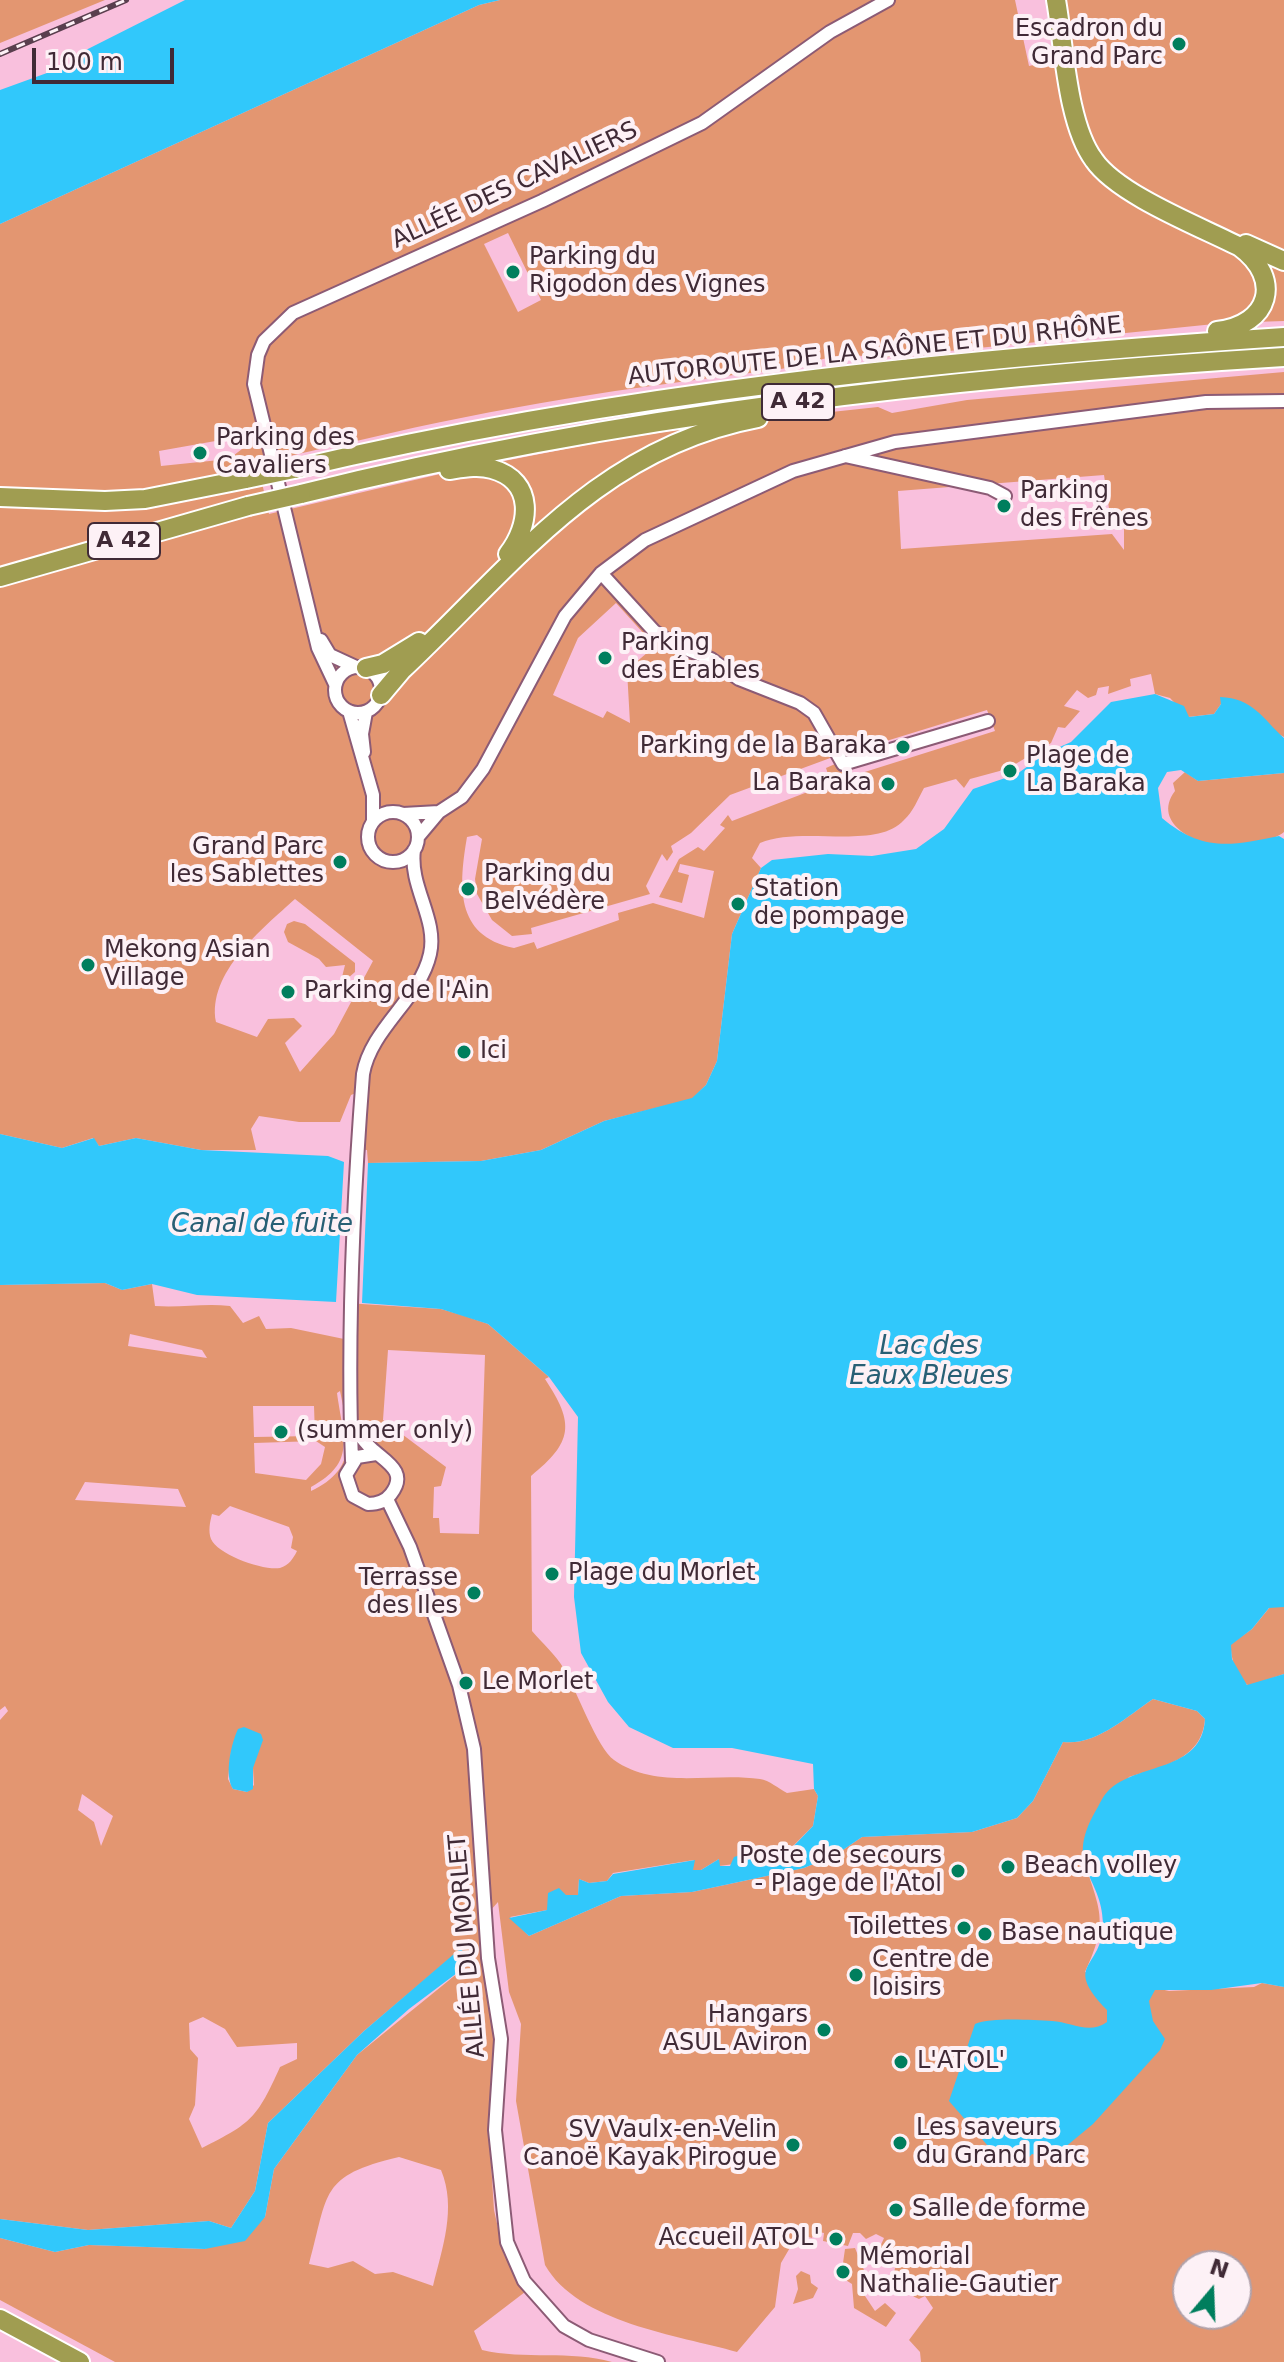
<!DOCTYPE html>
<html>
<head>
<meta charset="utf-8">
<style>
  body { margin:0 }
  #map { position:relative; width:1284px; height:2362px; overflow:hidden; background:#f9c0dd; font-family:"DejaVu Sans",sans-serif }
  canvas { display:block }
  .north { position:absolute; left:1172px; top:2250px; width:80px; height:80px; box-sizing:border-box; background:#fdf1f6; border:2px solid #b1a1a9; border-radius:50%; rotate:19deg; font-size:22px; font-weight:700; line-height:32px; text-align:center; color:#402a36 }
  .north::after { content:''; display:block; margin:auto; width:28px; height:36px; background:#007e5d; clip-path:polygon(50% 0,100% 100%,50% 72%,0 100%) }
  .scale { position:absolute; left:32px; top:48px; width:142px; height:36px; box-sizing:border-box; border:4px solid #402a36; border-top:0; padding-left:10px; font-size:24px; line-height:28px; white-space:nowrap; color:#402a36; -webkit-text-stroke:6px #fdf1f6; paint-order:stroke }
</style>
</head>
<body>
<div id="map">
<canvas width="1284" height="2362"></canvas>
<div class="north">N</div>
<div class="scale">100 m</div>
</div>
<script>
const c = document.querySelector('canvas').getContext('2d');
c.lineJoin = 'round';
function fillPath(path, color) {
  c.fillStyle = color;
  c.fill(path, 'evenodd');
}
function strokePath(path, color, width, dash) {
  c.strokeStyle = color;
  c.lineWidth = width;
  c.lineCap = dash ? 'butt' : 'round';
  c.setLineDash(dash || []);
  c.stroke(path);
}
function write(font, color, halo, rows, align = 'center') {
  c.font = font + ' "DejaVu Sans",sans-serif';
  c.lineWidth = 8;
  c.setLineDash([]);
  c.textBaseline = 'middle';
  c.strokeStyle = halo;
  c.fillStyle = color;
  for (const [text, x, y, turn = 0] of rows) {
    c.save();
    c.translate(x, y);
    c.rotate((+turn || 0) * Math.PI / 180);
    c.textAlign = isNaN(turn) ? turn : align;
    if (halo) c.strokeText(text, 0, 0);
    c.fillText(text, 0, 0);
    c.restore();
  }
}
const green = new Path2D(`
  M0 0H105L0 43Z
  M500 0H1015L1029 66 1059 59 1049 0H1284V321L1224 323 880 358C831 349 810 366 767 371 631 387 498 407 365 439 330 447 293 454 258 465L269 514 453 471 601 442 701 426 878 407 892 413 967 400 1284 372V737L1221 704 1214 714 1188 717 1170 698 1155 694 1151 674 1130 679 1131 686 1108 694 1109 686 1098 688 1096 695 1088 698 1077 690 1064 706 1080 711 1065 728 1058 727 1051 743 1007 769 970 779 964 788 956 779 924 788C918 799 913 812 904 820 876 851 802 825 760 843L752 858 761 868 732 934 717 1061 706 1085 692 1099 604 1121 541 1150 481 1161 368 1163 367 1150 353 1149 356 1093 351 1095 340 1122H299L259 1116 251 1129 256 1150H201L136 1138 99 1146 93 1138 62 1148 0 1134V224L479 5ZM508 233 541 300 518 312 484 244ZM238 437 242 449 229 459 161 466 159 451ZM1104 475 1111 522 1124 524V550L1112 534 901 549 898 491ZM616 603 655 646 627 670 630 723 607 711 603 718 553 695 578 638ZM987 710 995 731 852 776 844 754ZM833 757 835 764 826 768 831 783 732 821 728 815 720 825 725 828 704 851 698 847 679 859 659 897 682 903 689 875 678 872 680 864 714 871 704 918 653 903 618 913 619 920 537 949 534 942 514 948C454 936 459 884 467 837L477 835 482 839 475 879 477 894 492 920 512 936 532 934 531 928 650 894 646 886 662 854 667 861 673 852 671 846 691 833 730 795ZM295 899 373 961 334 1034 300 1072 285 1043 302 1026 294 1018 268 1019 257 1037 216 1022C207 973 262 929 295 899Z
  M1185 772 1198 781 1284 773V832C1273 841 1243 847 1228 847 1200 847 1150 824 1175 791L1173 783Z
  M294 921 305 924 355 963V972L348 978 342 977 345 965 326 967 319 959 288 942 284 932 287 924Z
  M105 1283 122 1290 152 1284 155 1306C181 1308 204 1303 230 1306L243 1323 259 1316 266 1329 291 1328 344 1339 346 1303 441 1309 465 1316 488 1324 549 1377 545 1379C575 1424 573 1442 531 1476L532 1631C542 1643 556 1655 564 1669 577 1691 597 1748 614 1760 656 1790 712 1772 760 1779 769 1780 779 1789 787 1793L814 1789 818 1796 813 1826 781 1858 719 1866V1859L701 1870H692L694 1860 613 1873 607 1881 589 1883 579 1879 578 1895 566 1896 547 1910 510 1917 529 1936 621 1896 692 1892 804 1868 837 1854 862 1837 972 1832 1017 1818 1033 1801 1063 1742C1096 1746 1126 1717 1153 1699L1197 1711 1205 1719C1202 1760 1161 1767 1129 1777L1083 1857C1099 1910 1110 1919 1085 1972L1169 1991 1254 1987 1262 1983 1284 1987V2362H921L920 2352 909 2340 933 2308 925 2296 919 2299C906 2294 905 2286 893 2280L895 2268 880 2247 884 2238 876 2234 866 2239 860 2233H853L848 2246 823 2241 824 2233 814 2231 812 2238 798 2234 781 2263 775 2307 737 2352C678 2335 578 2323 545 2265L516 2101 521 2024 509 1992 498 1902 482 1920 495 2039 490 2147 494 2210 504 2255 525 2292 474 2331 482 2350C525 2360 570 2350 612 2362H115L0 2300V2238L55 2252 89 2245 205 2249 265 2217 274 2169 357 2055 469 1964 461 1949 364 2031 268 2123 255 2191 231 2228 209 2221 88 2230 0 2219V1720L8 1711 5 1706 0 1710V1285ZM130 1334 202 1350 207 1358 128 1346ZM388 1350 485 1355 479 1534 440 1533 439 1518H433L434 1487 441 1486 446 1467 383 1420ZM340 1391C349 1435 359 1469 311 1491V1487C357 1462 343 1438 337 1393ZM253 1406H314L315 1436 254 1437ZM316 1441 325 1447 321 1464 306 1480 255 1473 254 1443ZM85 1482 178 1489 186 1507 75 1500ZM230 1506 289 1527 293 1537 291 1548 297 1551C293 1559 289 1565 280 1568 264 1571 218 1555 211 1539 208 1531 210 1522 212 1514L219 1516ZM231 1752 253 1768 254 1785 247 1792 233 1789 228 1779ZM82 1794 113 1816 101 1846 94 1822 78 1810ZM203 2017 225 2029 237 2047 297 2043V2059L280 2067C257 2118 252 2123 202 2148L189 2119 195 2105 198 2058 190 2049 189 2023ZM399 2157 441 2170C457 2208 442 2249 433 2286L393 2272 375 2274 353 2261 328 2268 309 2264C329 2192 319 2176 399 2157ZM1188 2266H1236V2314H1188Z
  M1270 1607H1284V1674L1249 1686C1237 1678 1230 1658 1231 1644L1252 1629Z
  M855 2248 868 2280 863 2293 875 2311 885 2303 896 2313 886 2327 854 2308 852 2284 841 2277 845 2249Z
  M801 2271 810 2275 811 2283 818 2288 813 2298 793 2304 798 2289 796 2276Z`);
const water = new Path2D(`
  M185 0H500L479 5 0 224V90L69 65 74 56Z
  M1155 694 1184 706 1189 717 1214 714 1221 704 1220 697C1253 698 1262 718 1284 738V773L1198 781 1181 770 1167 772 1158 788 1162 818C1202 852 1231 846 1279 836L1284 839V1607L1269 1608 1252 1629 1231 1645 1232 1659 1247 1685 1284 1674V1987L1262 1983 1211 1990H1155L1149 2001 1153 2021 1165 2039 1160 2050 1093 2124 1052 2158 1032 2154 1023 2163 1007 2159 988 2146 949 2101 975 2024C991 2017 1032 2020 1052 2021 1071 2022 1089 2035 1107 2022V2010C1061 1962 1103 1970 1103 1923 1102 1876 1064 1867 1095 1812 1099 1806 1102 1797 1108 1791 1137 1762 1202 1773 1205 1719L1197 1711 1153 1699C1126 1717 1096 1746 1063 1742L1033 1801 1017 1818 972 1832 862 1837 837 1854 804 1868 692 1892 621 1896 529 1936 509 1918 547 1910 548 1893 559 1888 566 1895H578L579 1879 589 1883 607 1881 613 1874 695 1860 693 1870H701L719 1859 720 1866H730L734 1857 749 1852 759 1862 765 1861 762 1850 766 1848 782 1858 813 1826 818 1796 814 1789 813 1764 732 1748H673L629 1727 608 1702 581 1653 574 1597 578 1417 549 1377 488 1324 441 1309 362 1303 368 1163 481 1161 541 1150 604 1121 692 1098 706 1085 717 1061 732 934 761 868 772 860 828 854 872 856 916 849 944 829 973 789 1017 774 1046 753 1071 742 1111 702Z
  M0 1134 62 1148 94 1138 99 1146 136 1138 201 1150 328 1156 344 1162 336 1302 197 1295 152 1284 122 1290 105 1283 0 1285Z
  M244 1727 261 1734 263 1740 253 1768V1789L247 1792 233 1789C224 1775 231 1744 238 1729Z
  M461 1948 469 1964 409 2009 357 2055 274 2169 265 2217 245 2241 205 2249 89 2245 55 2252 0 2238V2219L88 2230 209 2221 231 2228 255 2191 268 2123 364 2031Z`);
const minor = new Path2D(`
  M845 456 990 488 1005 496
  M601 573 654 631 673 644 711 659 739 679 800 703 814 713 843 764 988 721
  M321 640 330 655 356 667
  M335 690a23 23 0 1 1 46 0a23 23 0 1 1-46 0Z
  M335 684 318 648 254 384 258 355 264 341 293 313 542 201 702 123 830 32 888 0
  M349 711 373 795V822
  M364 752 362 734 366 712
  M368 837a25 25 0 1 1 50 0a25 25 0 1 1-50 0Z
  M403 814 439 812
  M418 837 439 812 462 797 483 769 565 616 601 573 645 540 793 471 895 442 1206 402 1284 401
  M351 1423C357 1431 363 1441 371 1448 384 1461 409 1471 391 1494 385 1502 377 1504 368 1504L353 1496 346 1475 357 1457 376 1454
  M352 1461C347 1333 353 1203 363 1074 371 1028 420 999 430 954 438 919 409 887 414 850
  M387 1499 410 1547 459 1685 474 1749 488 1958 501 2039 495 2130 507 2242 524 2281 564 2326 589 2340 658 2362`);
const highway = new Path2D(`
  M1056 0C1064 45 1067 124 1094 160 1118 195 1201 227 1240 247 1283 279 1270 325 1217 331
  M1246 244 1284 261
  M294 469C619 392 952 359 1284 337
  M449 470C463 468 478 465 492 469 536 481 530 526 508 554
  M301 494C623 414 953 377 1284 357
  M0 497 105 501 145 499 246 479
  M0 577 248 506
  M366 668 383 664 419 642
  M381 695 402 670C513 566 598 448 758 418
  M0 2319 80 2362`);
const rail = new Path2D(`
  M0 54 126 0`);
const highwayBridge = new Path2D(`
  M246 479 294 469
  M248 506 301 494`);
const markers = [
  [1179,44,8,"#007e5d"],
  [513,272,8,"#007e5d"],
  [200,453,8,"#007e5d"],
  [1004,506,8,"#007e5d"],
  [605,658,8,"#007e5d"],
  [903,747,8,"#007e5d"],
  [1010,771,8,"#007e5d"],
  [888,784,8,"#007e5d"],
  [340,862,8,"#007e5d"],
  [468,889,8,"#007e5d"],
  [738,904,8,"#007e5d"],
  [88,965,8,"#007e5d"],
  [288,992,8,"#007e5d"],
  [464,1052,8,"#007e5d"],
  [281,1432,8,"#007e5d"],
  [552,1574,8,"#007e5d"],
  [474,1593,8,"#007e5d"],
  [466,1683,8,"#007e5d"],
  [1008,1867,8,"#007e5d"],
  [958,1871,8,"#007e5d"],
  [964,1928,8,"#007e5d"],
  [985,1934,8,"#007e5d"],
  [856,1975,8,"#007e5d"],
  [824,2030,8,"#007e5d"],
  [901,2062,8,"#007e5d"],
  [900,2143,8,"#007e5d"],
  [793,2145,8,"#007e5d"],
  [896,2210,8,"#007e5d"],
  [836,2239,8,"#007e5d"],
  [843,2272,8,"#007e5d"]
];
const shields = [
  [798,402,72],
  [124,541,72]
];
const shieldNames = [
  ["A 42",798,402],
  ["A 42",124,541]
];
const poiNames = [
  ["Escadron du",1163,30,"right"],
  ["Grand Parc",1163,58,"right"],
  ["Parking du",529,258],
  ["Rigodon des Vignes",529,286],
  ["Parking des",216,439],
  ["Cavaliers",216,467],
  ["Parking",1020,492],
  ["des Frênes",1020,520],
  ["Parking",621,644],
  ["des Érables",621,672],
  ["Parking de la Baraka",887,747,"right"],
  ["Plage de",1026,757],
  ["La Baraka",1026,785],
  ["La Baraka",872,784,"right"],
  ["Grand Parc",324,848,"right"],
  ["les Sablettes",324,876,"right"],
  ["Parking du",484,875],
  ["Belvédère",484,903],
  ["Station",754,890],
  ["de pompage",754,918],
  ["Mekong Asian",104,951],
  ["Village",104,979],
  ["Parking de l'Ain",304,992],
  ["Ici",480,1052],
  ["(summer only)",297,1432],
  ["Plage du Morlet",568,1574],
  ["Terrasse",458,1579,"right"],
  ["des Iles",458,1607,"right"],
  ["Le Morlet",482,1683],
  ["Poste de secours",942,1857,"right"],
  ["- Plage de l'Atol",942,1885,"right"],
  ["Beach volley",1024,1867],
  ["Toilettes",948,1928,"right"],
  ["Base nautique",1001,1934],
  ["Centre de",872,1961],
  ["loisirs",872,1989],
  ["Hangars",808,2016,"right"],
  ["ASUL Aviron",808,2044,"right"],
  ["L'ATOL'",917,2062],
  ["Les saveurs",916,2129],
  ["du Grand Parc",916,2157],
  ["SV Vaulx-en-Velin",777,2131,"right"],
  ["Canoë Kayak Pirogue",777,2159,"right"],
  ["Salle de forme",912,2210],
  ["Accueil ATOL'",820,2239,"right"],
  ["Mémorial",859,2258],
  ["Nathalie-Gautier",859,2286]
];
const streetNames = [
  ["ALLÉE DES CAVALIERS",515,186,-25],
  ["AUTOROUTE DE LA SAÔNE ET DU RHÔNE",875,352,-6],
  ["ALLÉE DU MORLET",468,1946,-95]
];
const waterNames = [
  ["Canal de fuite",262,1225],
  ["Lac des",929,1347],
  ["Eaux Bleues",929,1377]
];
fillPath(green, '#e39671');
fillPath(water, '#31c8fb');
strokePath(minor, '#8c5b75', 16);
strokePath(highway, '#fff', 22);
strokePath(minor, '#fff', 12);
strokePath(highway, '#a09d51', 18);
strokePath(rail, '#5a3f4e', 6);
strokePath(rail, '#fdf1f6', 3, [9]);
strokePath(highwayBridge, '#fff', 22, []);
strokePath(highwayBridge, '#a09d51', 18);
for (const [x, y, r, color] of markers) {
  const dot = new Path2D();
  dot.arc(x, y, r, 0, 2 * Math.PI);
  c.fillStyle = color;
  c.fill(dot);
  strokePath(dot, '#fdf1f6', 3);
}
for (const [x, y, w] of shields) {
  const box = new Path2D();
  box.roundRect(x - w / 2, y - 18, w, 36, 6);
  c.fillStyle = '#fdf1f6';
  c.fill(box);
  strokePath(box, '#402a36', 2);
}
write('bold 22px', '#402a36', null, shieldNames);
write('24px', '#402a36', '#fdf1f6', poiNames, 'left');
write('24px', '#402a36', '#fdf1f6', streetNames);
write('italic 26px', '#285f75', '#fdf1f6', waterNames);
</script>
</body>
</html>
